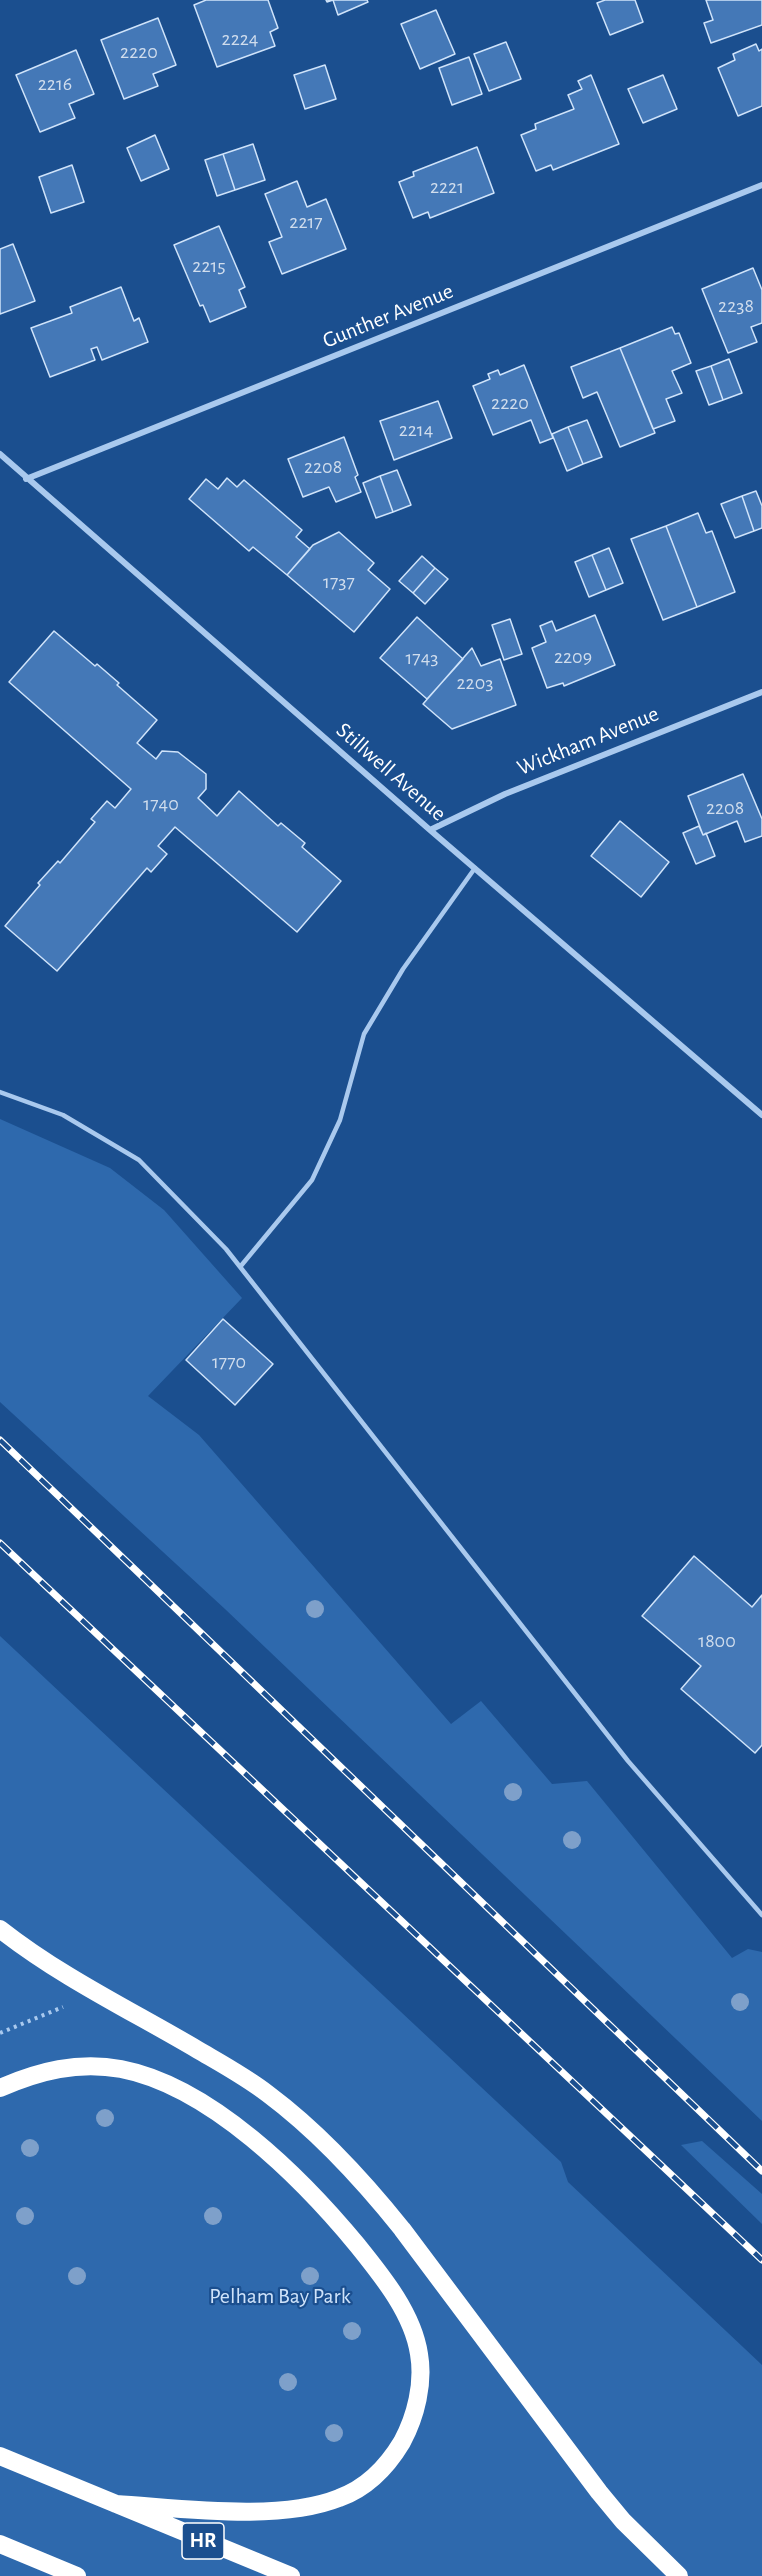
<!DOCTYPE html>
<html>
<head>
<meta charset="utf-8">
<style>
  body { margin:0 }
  canvas { display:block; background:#1b4f8f }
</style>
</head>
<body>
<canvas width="762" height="2576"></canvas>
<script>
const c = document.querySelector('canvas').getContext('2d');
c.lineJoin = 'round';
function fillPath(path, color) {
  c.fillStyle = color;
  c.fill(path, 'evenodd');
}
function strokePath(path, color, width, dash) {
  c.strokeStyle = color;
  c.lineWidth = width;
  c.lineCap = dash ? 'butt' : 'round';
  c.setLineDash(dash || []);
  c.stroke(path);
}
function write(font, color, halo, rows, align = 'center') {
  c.font = font + ' "Alegreya Sans",sans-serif';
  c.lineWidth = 4.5;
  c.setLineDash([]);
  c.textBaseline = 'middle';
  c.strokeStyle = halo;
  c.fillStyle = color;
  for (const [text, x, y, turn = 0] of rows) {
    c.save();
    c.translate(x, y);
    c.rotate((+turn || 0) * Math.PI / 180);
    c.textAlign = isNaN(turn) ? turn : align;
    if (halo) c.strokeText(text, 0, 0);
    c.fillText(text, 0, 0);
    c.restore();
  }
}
const green = new Path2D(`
  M0 1119 110 1168 164 1210 242 1298 148 1396 199 1435 451 1724 481 1701 552 1784 587 1781 732 1958 748 1949 762 1952V2121L225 1609 0 1402Z
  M0 1636 561 2162 568 2182 762 2365V2576H0Z
  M702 2141 762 2194V2224L681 2145Z`);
const building = new Path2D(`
  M206 0H268L278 28 270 32 275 46 217 67 194 5Z
  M326 0H367L368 2 338 15 333 0 327 2Z
  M605 0H635L643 22 610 35 597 3Z
  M706 0H762V25L711 43 704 23 713 20Z
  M436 10 455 54 420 69 401 24Z
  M158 18 176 65 153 74 158 86 124 99 101 40Z
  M506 42 521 79 489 91 474 54Z
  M756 44 759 51 762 49V106L738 116 718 68 735 60 733 54Z
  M76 50 94 94 69 104 75 118 40 132 16 75Z
  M469 57 482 94 452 105 439 68Z
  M325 65 336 99 305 109 294 75Z
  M591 75 619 144 553 170 551 165 536 171 521 135 536 129 535 124 574 109 568 95 582 89 578 81Z
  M663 75 677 109 643 123 628 89Z
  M155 135 169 169 141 181 127 148Z
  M253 144 265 180 235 190 223 154Z
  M477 147 494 193 430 218 428 212 413 218 399 182 414 176 413 172Z
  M223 154 235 190 217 196 205 160Z
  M72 165 84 202 51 213 39 177Z
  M297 181 307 207 326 199 346 249 282 274 269 242 282 237 265 194Z
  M219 226 245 287 239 290 246 307 210 322 203 305 200 306 174 245Z
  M13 244 35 301 0 314V249Z
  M753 268 762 290V323L751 327 757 342 728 353 702 289Z
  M121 287 134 321 139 318 148 342 102 360 97 347 91 349 95 360 50 377 31 328 72 313 70 307Z
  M672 327 675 334 679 333 691 363 672 371 682 393 666 399 675 421 653 429 620 348Z
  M620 348 655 433 620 447 597 392 583 398 571 367Z
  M729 359 742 393 723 400 711 366Z
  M524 365 553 438 540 443 531 420 493 435 473 386 490 379 488 374 498 370 500 375Z
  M711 366 723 400 709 405 696 371Z
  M438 401 452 438 394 460 380 421Z
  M587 420 602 457 583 464 568 427Z
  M568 427 583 464 567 471 552 434Z
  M344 437 358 475 355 477 361 492 336 502 329 487 303 497 288 459Z
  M397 470 411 505 393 512 380 476Z
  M380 476 393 512 376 518 363 483Z
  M227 478 237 487 244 480 302 530 296 537 310 549 287 575 253 547 249 551 189 499 206 479 218 489Z
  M756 491 762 506V528L754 531 742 496Z
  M742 496 754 531 735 538 721 504Z
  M698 513 706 533 712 531 735 592 697 607 666 526Z
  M666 526 697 607 663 620 631 539Z
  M339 532 374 563 368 570 390 589 354 632 287 575 313 545Z
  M609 548 623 583 606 590 592 555Z
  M592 555 606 590 589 597 575 562Z
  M422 556 435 568 413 593 399 581Z
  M435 568 448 579 425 604 413 593Z
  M595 615 615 665 564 686 563 683 547 688 532 648 546 642 540 626 552 621 556 631Z
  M417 617 463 659 427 699 380 658Z
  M510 619 522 654 504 660 492 625Z
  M54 631 95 666 97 664 119 683 117 685 157 720 137 743 156 759 162 751 178 752 206 774V789L198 798 217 816 239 791 278 826 281 823 305 843 302 847 341 881 297 932 175 827 158 846 167 854 151 872 147 868 57 971 5 926 40 885 38 883 58 861 60 863 95 822 91 819 107 801 115 808 131 789 9 682Z
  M472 648 481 666 500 659 516 705 452 729 423 704Z
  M743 774 762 819V836L745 842 737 821 703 835 688 796Z
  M620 821 669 862 641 897 591 856Z
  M699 826 703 835 706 833 715 856 696 864 683 833Z
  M223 1319 273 1364 235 1405 186 1360Z
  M694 1556 752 1607 762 1595V1745L755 1753 681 1689 701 1666 642 1616Z`);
const path = new Path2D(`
  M0 2033 63 2007`);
const lane = new Path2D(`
  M0 1092 63 1115 139 1160 226 1249 628 1761 762 1915
  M240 1267 312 1180 340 1120 364 1034 403 969 475 868`);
const street = new Path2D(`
  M0 454 430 830 762 1115
  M26 479 762 185
  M430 830 505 794 762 692`);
const highway = new Path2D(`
  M0 1929C61 1977 132 2011 198 2050 222 2064 246 2077 268 2094 319 2132 362 2179 402 2229L599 2492 623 2521 679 2576
  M0 2088C39 2071 78 2061 121 2069 210 2086 302 2178 358 2246 383 2277 413 2314 419 2354 424 2383 416 2416 402 2442 387 2467 367 2488 339 2498 279 2522 181 2508 116 2504
  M0 2456 291 2576
  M0 2544 77 2576`);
const rail = new Path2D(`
  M0 1440 762 2171
  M0 1543 762 2260`);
const trees = [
  [315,1609],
  [513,1792],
  [572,1840],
  [740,2002],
  [105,2118],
  [30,2148],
  [25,2216],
  [213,2216],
  [77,2276],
  [310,2276],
  [352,2331],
  [288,2382],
  [334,2433]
];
const numberNames = [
  ["2224",240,39],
  ["2220",139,52],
  ["2216",55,84],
  ["2221",447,187],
  ["2217",306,222],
  ["2215",209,266],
  ["2238",736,306],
  ["2220",510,403],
  ["2214",416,430],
  ["2208",323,467],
  ["1737",339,582],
  ["2209",573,657],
  ["1743",422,658],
  ["2203",475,683],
  ["1740",161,804],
  ["2208",725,808],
  ["1770",229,1362],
  ["1800",717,1641]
];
const shields = [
  [203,2541,42]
];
const shieldNames = [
  ["HR",203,2541]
];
const streetNames = [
  ["Gunther Avenue",388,316,-22],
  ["Wickham Avenue",588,741,-22],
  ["Stillwell Avenue",391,772,41]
];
const parkNames = [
  ["Pelham Bay Park",280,2296]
];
fillPath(green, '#2e69ad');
fillPath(building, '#4478b7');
strokePath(building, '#cfe3fa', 1.5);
strokePath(path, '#a9c9ee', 4, [3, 4.5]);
strokePath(lane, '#a9c9ee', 4.5);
strokePath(street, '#a9c9ee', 6);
strokePath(highway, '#fff', 18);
strokePath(rail, '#fff', 7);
strokePath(rail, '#1b4f8f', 4.5, [14]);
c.fillStyle = '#7ea0ca';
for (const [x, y] of trees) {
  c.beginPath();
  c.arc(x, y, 9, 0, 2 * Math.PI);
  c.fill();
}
write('20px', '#d0dded', null, numberNames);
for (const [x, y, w] of shields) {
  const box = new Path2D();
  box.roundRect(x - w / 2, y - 18, w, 36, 4.5);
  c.fillStyle = '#1b4f8f';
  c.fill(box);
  strokePath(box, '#fff', 1.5);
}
write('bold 21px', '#fff', null, shieldNames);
write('22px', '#fff', '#1b4f8f', streetNames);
write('22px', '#cfe3fa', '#1b4f8f', parkNames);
</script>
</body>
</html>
